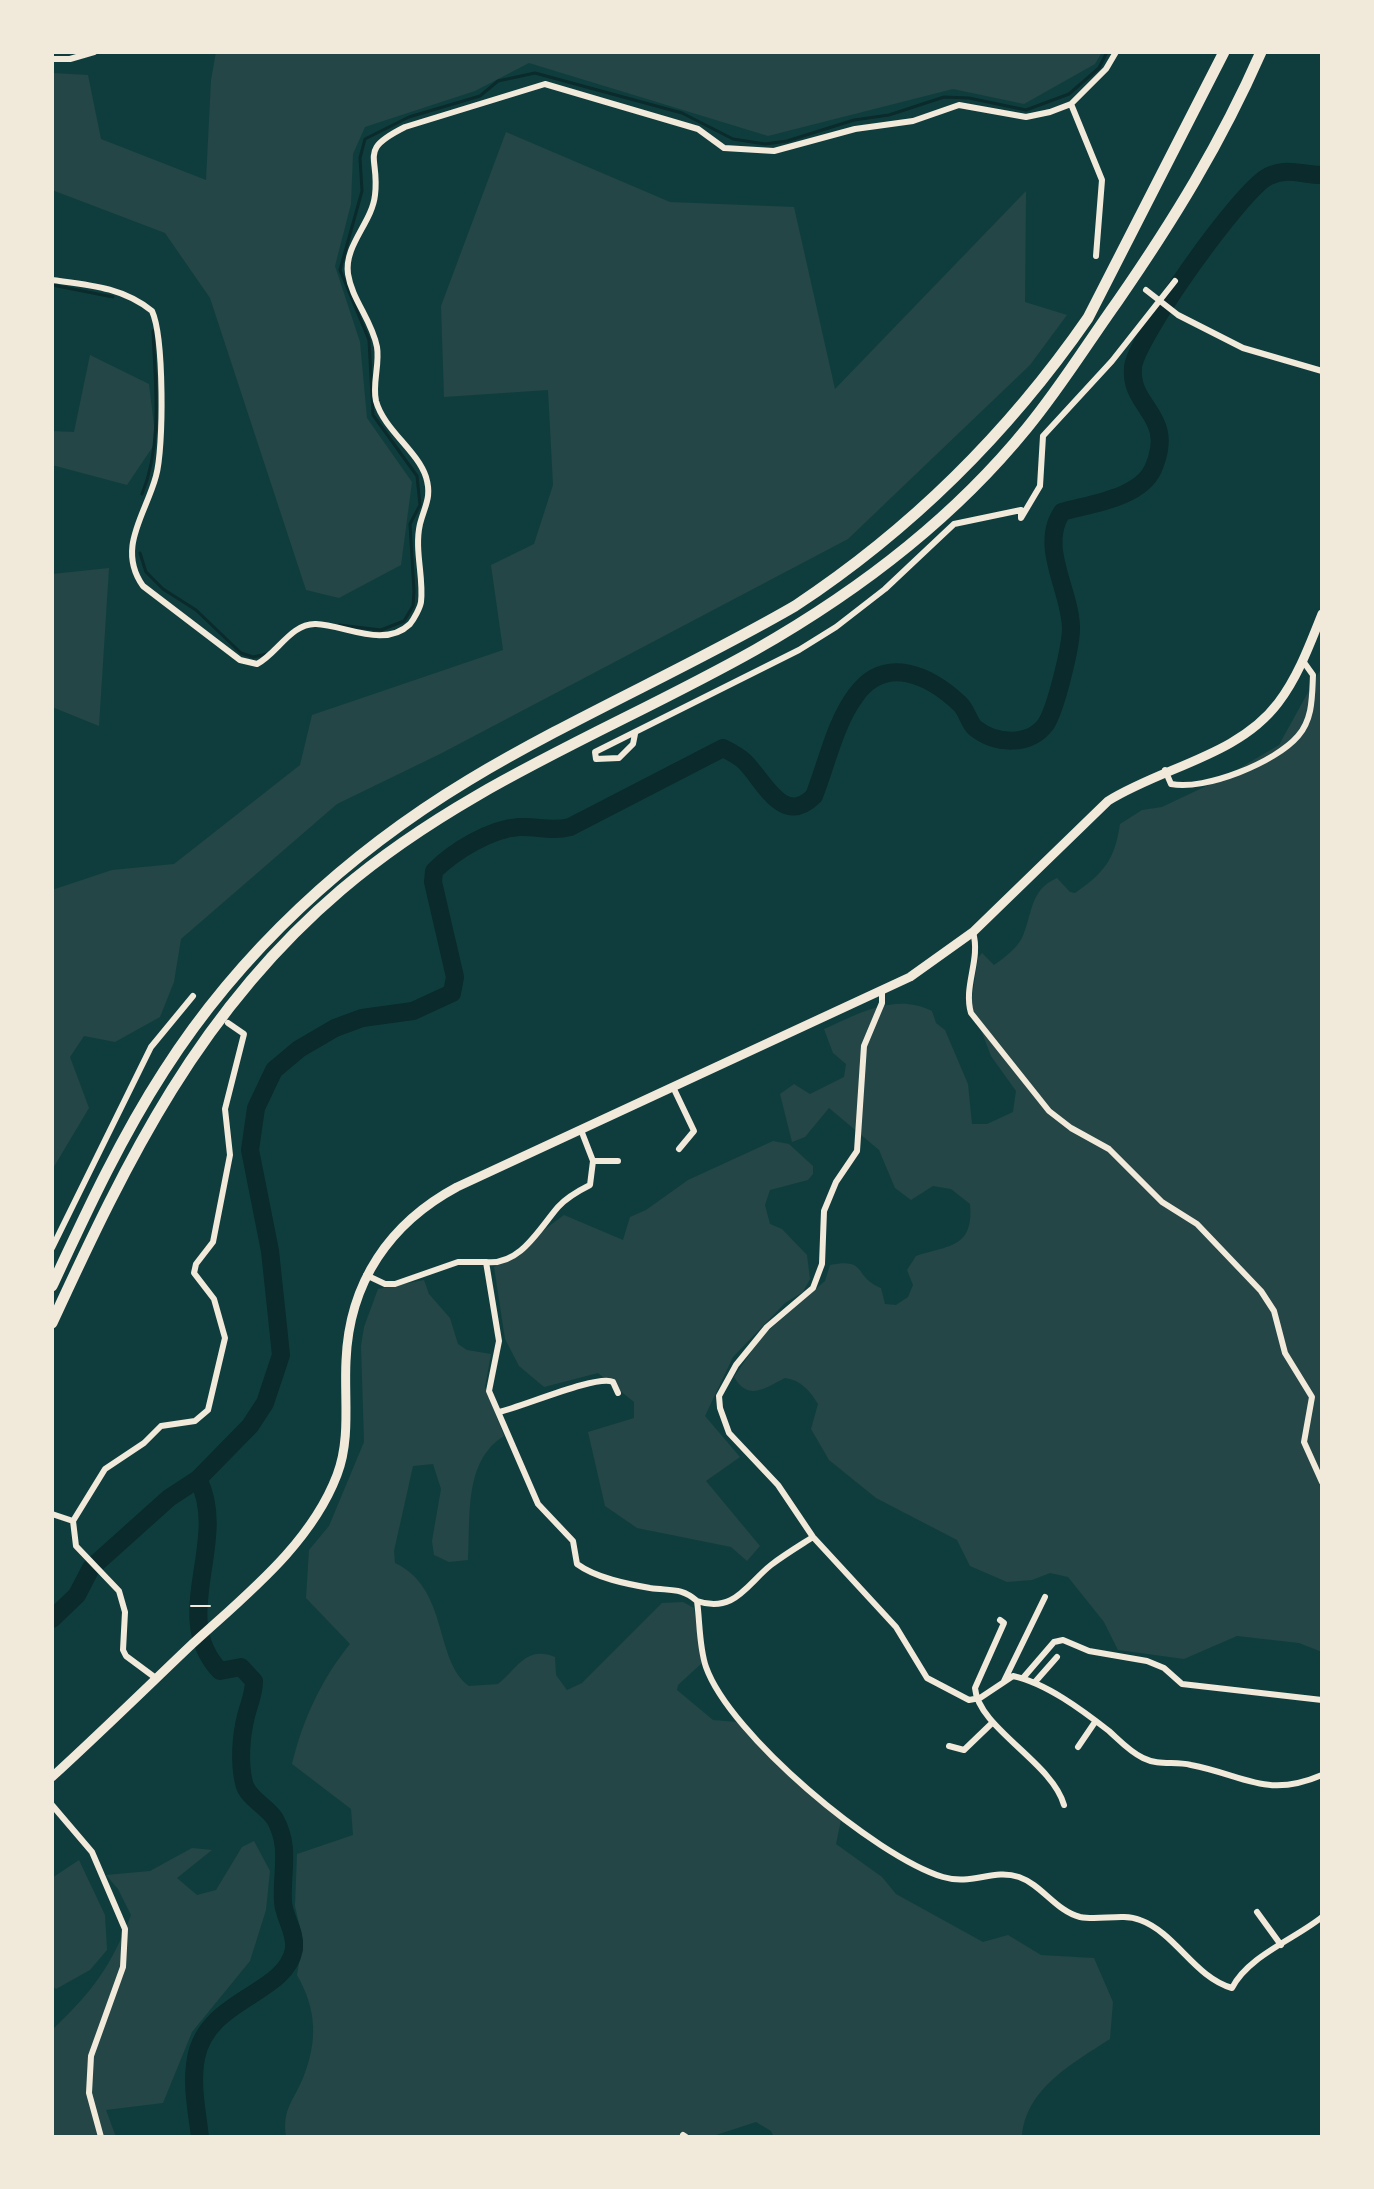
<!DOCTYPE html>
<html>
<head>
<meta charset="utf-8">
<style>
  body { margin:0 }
  #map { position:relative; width:1374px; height:2189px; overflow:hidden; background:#0f3d3e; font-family:Signika,sans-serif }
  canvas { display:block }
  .frame { position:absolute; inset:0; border:54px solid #f1e9da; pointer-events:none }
</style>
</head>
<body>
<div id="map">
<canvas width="1374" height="2189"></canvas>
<div class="frame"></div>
</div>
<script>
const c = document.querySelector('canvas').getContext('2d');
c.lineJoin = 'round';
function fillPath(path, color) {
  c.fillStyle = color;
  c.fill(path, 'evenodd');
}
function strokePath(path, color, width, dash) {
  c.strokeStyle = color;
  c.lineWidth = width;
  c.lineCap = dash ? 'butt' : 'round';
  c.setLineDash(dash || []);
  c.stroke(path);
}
const green = new Path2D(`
  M216 52H1102L1095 64 1024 104 953 89 768 136 529 63 475 91 365 127 353 154 351 204 335 266 360 342 367 418 412 482 401 565 339 598 306 590 210 298 165 233 52 190V73L88 75 101 139 206 180 211 80Z
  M506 132 670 202 794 207 835 389 1026 191 1025 302 1067 315 1030 365 848 539 442 753 337 804 181 939 174 982 160 1017 115 1042 84 1036 70 1057 89 1108 52 1170V890L112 870 174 864 300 765 312 715 503 650 491 565 534 544 553 485 548 390 444 397 441 306Z
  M90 355 149 384 156 442 127 485 52 465V431L74 432Z
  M109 568 99 726 52 707V574Z
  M1322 667V1652L1299 1643 1237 1636 1184 1659 1118 1650 1104 1622 1068 1577 1050 1573 1032 1580 1007 1582 970 1566 957 1540 876 1498 829 1460 811 1429 818 1404C810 1391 801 1380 785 1378 768 1386 749 1403 734 1377L762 1336 825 1281 830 1265C868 1257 853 1277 881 1288L885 1304 896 1305 908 1297 913 1285 907 1270 916 1256C948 1245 974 1249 970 1204L951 1189 933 1186 911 1200 895 1188 879 1150 829 1108 805 1137 792 1142 780 1094 794 1084 810 1094 844 1077 846 1064 833 1053 824 1029C858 1014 895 992 932 1011L936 1023 945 1030 968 1084 972 1124H987L1013 1112 1016 1091 991 1056 971 1004 978 958 982 953 994 965C1004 958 1016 949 1022 938 1033 914 1029 890 1057 878L1070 892 1075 893C1104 873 1115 859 1120 824L1142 810 1162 807 1221 779 1279 745Z
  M773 1141 789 1144 813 1166V1174L808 1180 770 1190 765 1205 770 1224 782 1229 807 1255 810 1279 803 1292 785 1303 733 1357 705 1416 740 1457 706 1481 760 1546 747 1561 731 1547 637 1528 605 1506 588 1432 634 1418V1402L598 1373 544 1387 519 1366 505 1339 494 1267 564 1215 623 1240 630 1217 646 1210 688 1180Z
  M424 1280 429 1294 450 1318 458 1344 467 1350 491 1354 485 1387 504 1436C463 1461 471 1518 468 1560L449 1562 434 1555 432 1541 441 1489 433 1464 413 1466 394 1551 395 1563C449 1588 434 1661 469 1686L498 1684C518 1668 526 1645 555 1657L556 1675 567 1690 582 1683 662 1603 683 1602 694 1608 702 1663 678 1685 677 1690 713 1720 737 1722 841 1820 836 1844 882 1877 896 1894 983 1942 1008 1935 1041 1955 1094 1958 1113 2002 1110 2039C1073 2063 1025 2089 1022 2137H774L771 2131 756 2122 710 2137H286C282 2109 293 2102 303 2078 318 2041 317 2010 297 1975L303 1941 295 1906 297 1854 353 1835 351 1809 292 1764C303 1719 321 1680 350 1644L306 1598 309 1550 329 1526 364 1442 361 1346 364 1327 378 1289Z
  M254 1841 270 1871 266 1910 250 1961 192 2032 163 2103 106 2110 116 2137H52V2030C92 1992 111 1967 131 1915L118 1889 106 1875 150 1871 192 1848 212 1850 177 1878 197 1895 216 1890 242 1847Z
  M79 1860 105 1915 107 1950 90 1970 56 1989 52 1986V1878Z`);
const stream = new Path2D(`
  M52 285 113 297
  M142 494C163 443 155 384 153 331
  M140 553 146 572 163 589 196 610 241 653 253 657 267 654
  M339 625 381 630 404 621 413 606 414 591 410 524 420 505 417 476 373 415 369 340 340 270 362 191 360 158 365 139 409 117 480 96 498 81 535 73 682 113 733 139 765 144 787 141 854 120 889 115 944 97 969 98 1026 110 1069 94 1099 68 1107 52`);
const river = new Path2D(`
  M198 1479C230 1541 168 1617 220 1671L241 1667 254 1681C254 1694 249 1704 246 1716 241 1736 239 1763 244 1783 247 1798 267 1806 275 1819 291 1848 281 1872 283 1902 284 1918 296 1931 294 1949 286 1995 207 1998 196 2058 191 2085 197 2111 200 2137
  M52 1619 77 1595 91 1568 169 1498 198 1479 250 1426 265 1403 281 1355 270 1251 250 1150 256 1108 274 1070 299 1049 335 1028 362 1018 413 1011 452 993 455 977 433 882 434 871C454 851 490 829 519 827 538 826 551 832 570 827L723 748C731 752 739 756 745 762 764 781 783 827 814 796 827 763 835 723 856 695 886 654 930 676 959 703 967 710 968 721 975 728 995 744 1029 747 1046 724 1056 708 1070 650 1071 630 1072 593 1038 547 1062 512 1090 504 1140 498 1153 469 1177 414 1129 409 1133 367 1136 338 1242 188 1269 176 1288 167 1302 175 1322 175`);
const path = new Path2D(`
  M191 1606H210`);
const minor = new Path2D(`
  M52 59H70L94 52
  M1071 104 1102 180 1096 256
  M52 280C89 285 122 287 152 311 164 337 164 448 156 476 146 514 116 548 143 586L240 660 257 664C277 654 291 623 316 624 345 625 384 649 410 624 414 619 420 608 421 602 424 577 414 550 420 524 425 505 432 497 426 477 417 450 384 430 376 401 372 384 380 364 377 347 372 320 352 300 348 274 344 245 372 223 375 195 380 155 357 151 405 127L545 84 698 129 724 148 774 151 855 129 913 121 959 105 1026 117 1050 112 1071 104 1106 69 1116 52
  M1146 290 1178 315 1243 348 1322 371
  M635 734 633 744 619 758 596 759 595 752 799 650 836 627 885 589 954 524 1021 510V518L1040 486 1043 436 1112 361 1175 281
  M1165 770 1171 784C1205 791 1276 762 1298 736 1313 719 1312 696 1313 675L1303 661
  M973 932C981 960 963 986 971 1013L1049 1111 1071 1128 1109 1149 1162 1202 1197 1224 1261 1291 1274 1311 1285 1353 1312 1397 1304 1442 1322 1482
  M882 991V1003L864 1046 857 1151 836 1182 824 1211 822 1264 813 1288 767 1327 736 1365 719 1396 720 1408 729 1433 778 1485 813 1537 896 1627 927 1678 969 1700 980 1698 1013 1676C1046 1683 1082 1710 1109 1731 1119 1740 1130 1752 1143 1758 1159 1766 1174 1761 1191 1765 1244 1775 1266 1799 1322 1775
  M673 1087 694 1131 679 1149
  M593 1161H618
  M52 1248 151 1047 193 996
  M486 1262C520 1266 539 1229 558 1207 567 1197 578 1191 590 1185L593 1161 581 1130
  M366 1275 385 1284H395L458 1262H486L499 1341 489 1391 538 1504 573 1541 577 1564C596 1578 627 1584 650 1588 670 1591 681 1587 697 1601 700 1622 699 1647 706 1667 730 1735 875 1856 943 1877 972 1886 993 1868 1019 1877 1042 1885 1056 1911 1080 1917 1099 1921 1122 1913 1140 1920 1176 1933 1194 1977 1232 1988 1248 1956 1295 1939 1322 1917
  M499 1412C522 1407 598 1374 613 1382L618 1393
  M52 1514 73 1521
  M697 1601C734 1614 747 1584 771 1565 784 1555 799 1546 813 1537
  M1000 1620 1004 1623 975 1688C978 1728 1052 1762 1064 1805
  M1023 1678 1054 1642 1063 1640 1089 1651 1147 1661 1164 1668 1182 1684 1322 1700
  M157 1679 126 1656 123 1650 125 1612 119 1591 76 1546 73 1521 105 1469 144 1443 161 1426 195 1421 208 1410 225 1338 214 1299 194 1273 196 1264 213 1242 230 1155 225 1109 244 1034 228 1023
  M1004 1681 1045 1597
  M1035 1682 1057 1657
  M949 1746 964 1750 991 1724
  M1078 1747 1095 1722
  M52 1805 92 1852 125 1929 123 1967 91 2056 89 2093 101 2137
  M1257 1912 1281 1945
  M683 2135 686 2137`);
const primary = new Path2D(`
  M52 1777C98 1735 143 1691 188 1648 243 1597 310 1546 337 1475 351 1439 344 1398 346 1361 349 1282 390 1223 457 1187L910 977 973 932 1108 801C1162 767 1238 756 1278 703 1298 677 1310 644 1322 614`);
const motorway = new Path2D(`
  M52 1286C86 1213 120 1139 164 1071 240 952 348 853 469 780 574 717 688 668 795 606 910 530 1009 432 1088 318L1224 52
  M52 1323C128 1158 199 1011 341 890 465 784 615 729 755 650 857 592 953 519 1027 428 1060 388 1087 344 1117 302 1173 221 1221 143 1261 52`);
fillPath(green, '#244646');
strokePath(stream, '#0a2a2b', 3);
strokePath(river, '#0a2a2b', 18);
strokePath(path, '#f1e9da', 2);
strokePath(minor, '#f1e9da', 6);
strokePath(primary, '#f1e9da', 9);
strokePath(motorway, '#f1e9da', 11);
</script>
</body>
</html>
